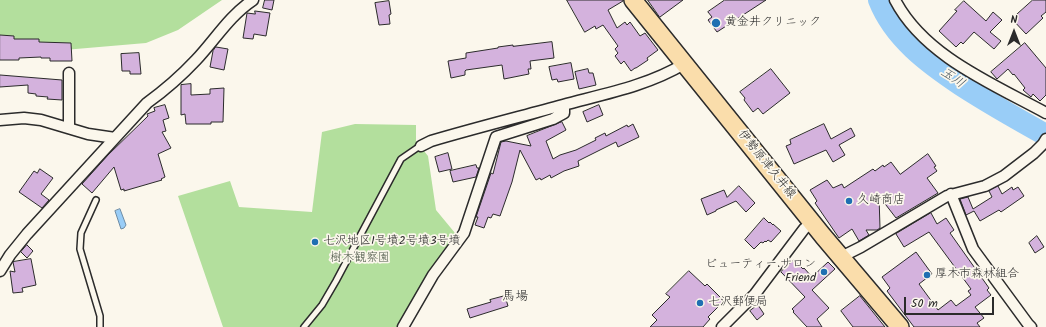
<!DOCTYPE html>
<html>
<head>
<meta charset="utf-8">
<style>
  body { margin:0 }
  #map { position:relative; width:1046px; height:327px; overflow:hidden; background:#fbf7ec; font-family:Kalam,sans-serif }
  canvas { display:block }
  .north { position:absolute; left:994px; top:12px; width:40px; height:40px; -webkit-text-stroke:3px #fbf7ec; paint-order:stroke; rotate:0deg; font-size:11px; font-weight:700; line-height:16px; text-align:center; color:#2b2b2b }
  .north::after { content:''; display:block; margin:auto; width:14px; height:18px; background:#2b2b2b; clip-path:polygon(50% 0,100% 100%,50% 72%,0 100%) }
  .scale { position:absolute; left:904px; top:297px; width:90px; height:18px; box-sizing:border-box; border:2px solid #2b2b2b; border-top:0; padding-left:5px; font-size:12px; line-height:14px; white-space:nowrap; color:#2b2b2b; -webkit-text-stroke:3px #fbf7ec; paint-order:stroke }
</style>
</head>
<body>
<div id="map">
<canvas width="1046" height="327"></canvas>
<div class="north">N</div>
<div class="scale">50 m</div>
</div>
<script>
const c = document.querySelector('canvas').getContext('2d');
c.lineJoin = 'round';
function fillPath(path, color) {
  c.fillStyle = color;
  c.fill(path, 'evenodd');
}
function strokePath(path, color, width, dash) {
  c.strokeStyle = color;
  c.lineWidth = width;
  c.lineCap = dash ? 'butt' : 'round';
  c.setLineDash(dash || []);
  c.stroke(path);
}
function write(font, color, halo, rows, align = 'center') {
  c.font = font + ' Kalam,"Klee One",sans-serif';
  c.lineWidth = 3.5;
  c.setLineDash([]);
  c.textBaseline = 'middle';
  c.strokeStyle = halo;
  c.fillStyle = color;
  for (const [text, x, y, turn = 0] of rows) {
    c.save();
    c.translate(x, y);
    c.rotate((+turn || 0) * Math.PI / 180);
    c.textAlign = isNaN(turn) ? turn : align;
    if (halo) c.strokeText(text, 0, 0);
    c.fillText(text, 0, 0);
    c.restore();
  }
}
const green = new Path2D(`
  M0 0H222L178 30 146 43 64 50 0 41Z
  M355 124 416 125V141L428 156 436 210 455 233 397 327H223L178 196 230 181 239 207 312 212 322 132Z`);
const water = new Path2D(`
  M120 209 126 225 124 228 121 229 115 211Z`);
const river = new Path2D(`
  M879 0C894 38 928 63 961 85 989 103 1017 119 1046 135`);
const building = new Path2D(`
  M265 0H274L272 10 263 8Z
  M567 0H623V1L608 10 617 28 625 22 627 25 630 22 640 36 645 33 658 50 647 58 648 60 636 68H635L631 71 624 61 621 64 615 56 618 53 615 49 618 46 603 25 596 29 595 26 585 32Z
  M648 0H683L660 17Z
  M725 0H766L717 32 708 20 712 17 708 12Z
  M1033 0H1046V12L1041 16 1043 18 1026 34 1012 19Z
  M389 1 391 14 389 15 390 24 379 25 375 3Z
  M964 1 986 21 993 12 1002 20 990 32 1001 41 994 49 974 32 963 44 961 42 956 47 939 31 957 11 955 10Z
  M255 11 270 13 266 36 254 34 253 39 243 38 247 13 255 14Z
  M0 35 14 36V39H39V42L71 43 72 61H50V58H41V57L19 58V60H0Z
  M552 42 554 58 530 61 531 69H528L529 74 504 79 502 65 466 70 465 71V75L451 78 448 61 466 58V53L498 48V47L513 45V46Z
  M1025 43 1046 68V95L1040 101 1033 94 1031 97 1023 90 1025 88 1014 74 1013 75 1008 69 997 79 991 72Z
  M216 47 228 49 224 70 210 67 213 51Z
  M139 53 141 74H130V71H122L121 54Z
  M571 63 574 79 558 82 557 79 552 80 549 67Z
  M588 69 589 73H593L596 85 579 89 575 72Z
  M771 69 790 93 763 114 758 108 753 112 744 100 745 98 740 92Z
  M0 75 62 80V100L47 99 48 97 36 96V94L28 93V85L0 87Z
  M191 84V95L210 94V89L224 88 223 122H211V124H186L185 114 181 115V85Z
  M165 105 169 118 163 120 166 131 162 132 171 148 158 154 165 177 161 179 162 180 124 191V189L121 190 114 167 92 193 82 184 108 155 148 116 147 114 155 111 154 108Z
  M599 105 603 115 587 122 583 112Z
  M562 122 566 130 546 141 553 159 560 155 576 150 596 140 595 138 605 133 606 136 627 125 628 127 633 124 639 137 618 147 616 142 578 161 579 166 564 171 551 178 550 175 541 180 540 178 536 180 520 150 512 182 500 216 493 214 491 218 488 217 484 228 475 225 478 217H476L491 173 493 174 501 142 506 141 531 146 527 136Z
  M824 124 831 139 851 128 855 136 839 145 845 155 833 162 826 150 794 164 786 146 791 144 790 140Z
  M448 153 452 169 439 172 435 157Z
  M928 154 936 166 934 167 937 171 927 178 938 193 896 218 879 196 880 228 877 230H866L869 235 859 241 852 229 839 238 815 203 817 201 810 190 827 180 833 188 842 184 844 188 873 169 875 171 883 165 884 167 891 162 900 174Z
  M476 165 477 168H479L476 177 453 182 450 171Z
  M40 169 53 178 41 194 49 200 42 208 19 192 34 171 37 173Z
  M739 186 755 203 746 212 736 201 716 210V211L707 215 701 199 724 190 727 197Z
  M998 186 1002 194 1012 187 1013 190 1018 187 1024 196 1001 212 999 210 980 221 974 211 966 215 960 199 968 197 973 209 992 197 989 191Z
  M931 213 937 224 946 218 954 230 950 233 989 288 987 290 991 295 975 307 984 318 977 323 980 327H914L887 291 890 288 882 277 916 252 932 274 919 284 938 310 951 300 956 306 971 295 968 291 971 289 929 232 904 247 896 234Z
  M764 218 769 223 770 222 773 225V224L781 231 771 242 768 240 766 242 765 241 763 243 761 242 754 249 745 240Z
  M1037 236 1044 247 1035 253 1029 243Z
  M27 245 33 251 27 258 21 252Z
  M31 259 36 285 22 288 23 292 13 293 10 271 15 272 13 262Z
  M794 260 803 269 804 268 812 277 828 262 835 269 812 290 829 308 817 319 822 327H807L793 312 794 311 792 309 805 297 781 272Z
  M689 271 705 286 707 284 724 301 708 317 710 319 703 327H650L657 320 652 315 670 297 666 294Z
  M505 296 508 306 470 318 467 309 491 302 490 300Z
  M860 296 885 327H853L841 311Z
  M758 305 764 314 757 320 750 311Z`);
const service = new Path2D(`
  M96 200 81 233 80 249 100 316V327
  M304 327 322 305 336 281 401 159 417 148 421 146`);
const minor = new Path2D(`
  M895 0C924 56 993 84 1046 113
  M0 120 24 118 41 120 88 134 115 138
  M69 128V73
  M421 146 431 141C475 128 519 117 563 105 604 94 647 86 684 64
  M951 194 973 249 1028 324 1031 327
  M841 257 861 247 947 196 985 186 1004 176 1034 153 1043 144 1046 139
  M0 271 10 255 27 234 147 103C165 90 181 76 196 60 215 40 229 16 253 0
  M403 327 433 275 464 233 496 137 553 119 564 113V105
  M722 327 755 294 804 229 812 222`);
const primary = new Path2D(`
  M633 0 823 236 900 327`);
const markers = [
  [716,23,5,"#1f6fb2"],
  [849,201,4,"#1f6fb2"],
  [315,242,4,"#1f6fb2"],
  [824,272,4,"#1f6fb2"],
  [927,275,4,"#1f6fb2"],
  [700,303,4,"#1f6fb2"]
];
const poiNames = [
  ["黄金井クリニック",725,23],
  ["久崎商店",857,201],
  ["七沢地区1号墳2号墳3号墳",323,242],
  ["ビューティー.サロン",816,265,"right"],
  ["Friend",816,279,"right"],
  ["厚木市森林組合",935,275],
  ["七沢郵便局",708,303]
];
const streetNames = [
  ["伊勢原津久井線",766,165,51]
];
const parkNames = [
  ["樹木観察園",360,259]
];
const waterNames = [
  ["玉川",952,79,34]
];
const neighbourhoodNames = [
  ["馬場",515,298]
];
fillPath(green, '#b3df9d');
fillPath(water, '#99cdf7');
strokePath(water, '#6d8ca5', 1);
strokePath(river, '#99cdf7', 22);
fillPath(building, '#d4b2dd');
strokePath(building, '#2b2b2b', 1);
strokePath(service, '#2b2b2b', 8);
strokePath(minor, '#2b2b2b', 13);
strokePath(primary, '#2b2b2b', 20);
strokePath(service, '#fbf7ec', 5);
strokePath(minor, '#fbf7ec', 10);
strokePath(primary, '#faddab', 17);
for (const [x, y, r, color] of markers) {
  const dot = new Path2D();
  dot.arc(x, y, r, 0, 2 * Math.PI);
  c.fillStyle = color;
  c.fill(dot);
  strokePath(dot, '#fbf7ec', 1.5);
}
write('12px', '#2b2b2b', '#fbf7ec', poiNames, 'left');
write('12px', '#2b2b2b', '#fbf7ec', streetNames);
write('12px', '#4d5848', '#fbf7ec', parkNames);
write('italic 13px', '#46545e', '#fbf7ec', waterNames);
write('13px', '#2b2b2b', '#fbf7ec', neighbourhoodNames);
</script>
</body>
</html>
